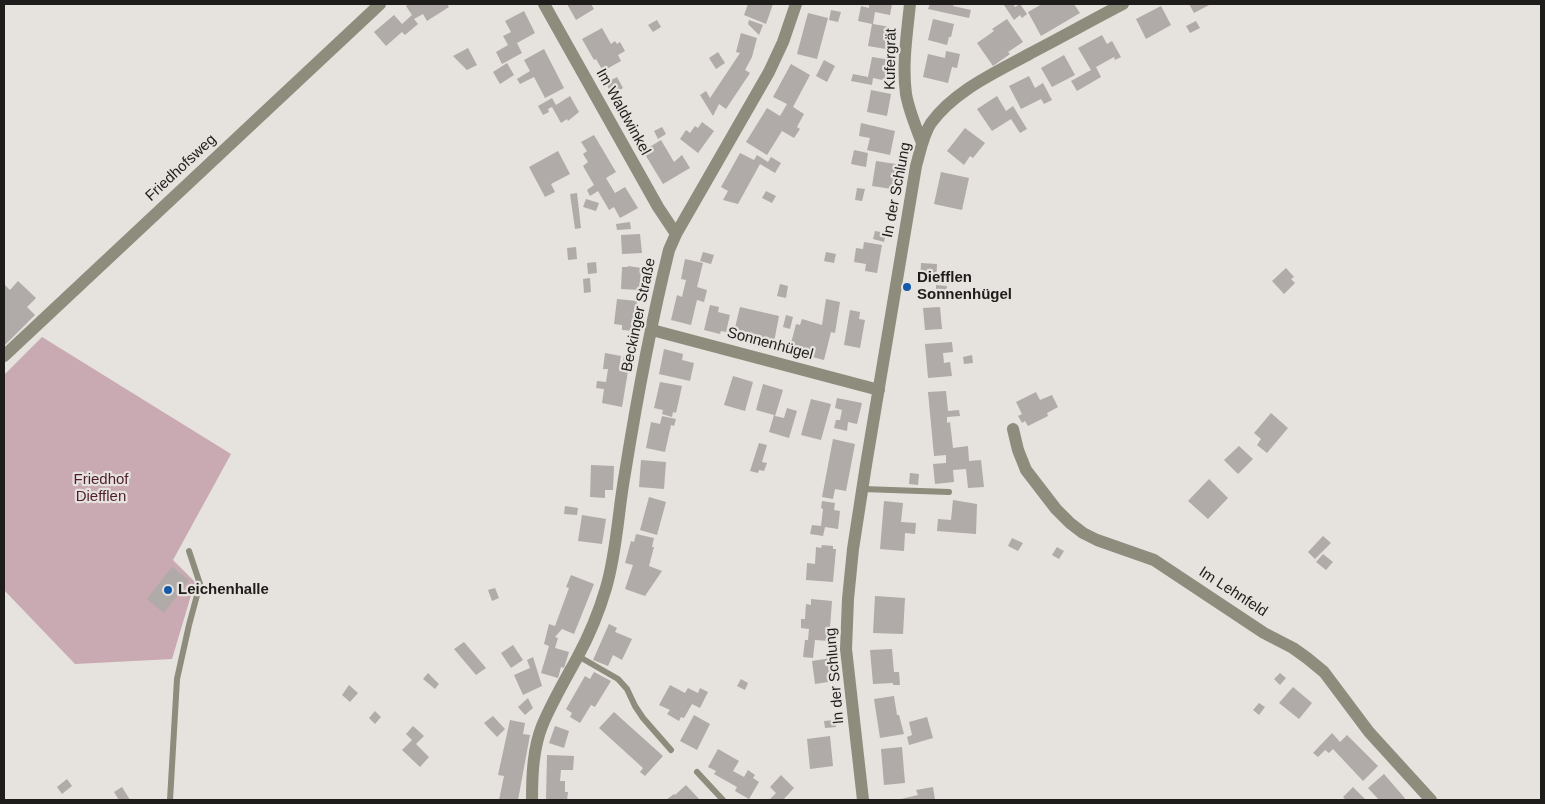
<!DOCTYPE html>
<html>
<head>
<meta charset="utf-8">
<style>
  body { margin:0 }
  #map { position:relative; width:1545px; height:804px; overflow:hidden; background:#e6e2dd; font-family:Arial,sans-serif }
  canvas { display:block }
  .frame { position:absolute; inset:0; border:5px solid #1e1d1b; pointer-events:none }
</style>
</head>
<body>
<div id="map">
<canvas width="1545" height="804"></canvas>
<div class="frame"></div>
</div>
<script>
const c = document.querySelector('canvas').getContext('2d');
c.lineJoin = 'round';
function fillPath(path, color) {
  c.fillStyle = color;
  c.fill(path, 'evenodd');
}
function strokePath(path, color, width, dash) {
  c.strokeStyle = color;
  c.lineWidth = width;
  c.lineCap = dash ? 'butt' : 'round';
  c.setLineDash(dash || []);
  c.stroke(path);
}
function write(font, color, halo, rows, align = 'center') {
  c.font = font + ' Arial,sans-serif';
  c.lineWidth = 4.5;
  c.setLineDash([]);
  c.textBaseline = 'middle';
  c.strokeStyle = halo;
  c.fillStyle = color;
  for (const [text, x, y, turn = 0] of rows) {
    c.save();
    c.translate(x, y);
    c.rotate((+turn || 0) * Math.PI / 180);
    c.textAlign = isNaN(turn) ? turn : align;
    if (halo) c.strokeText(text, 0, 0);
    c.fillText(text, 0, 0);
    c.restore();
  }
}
const green = new Path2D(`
  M42 337 231 454 173 560 195 582 172 659 75 664 4 590V375Z`);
const building = new Path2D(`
  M409 4H447L449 7 427 21 423 14 414 19 418 24 405 35 402 32 386 46 374 32 394 15 402 24 412 15 406 6Z
  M567 4H591L594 9 576 20Z
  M748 4H773L766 24 744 15Z
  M869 4H892L890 15 875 12 873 24 890 27 886 49 868 46 872 24 858 21 861 6 869 8Z
  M930 4H953V6L971 10 969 18 928 9Z
  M1006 4H1013L1015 7 1020 4 1027 14 1022 18 1020 15 1014 20 1004 5Z
  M1042 4H1074L1080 13 1041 36 1028 12Z
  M1189 4H1211L1194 13Z
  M1161 6 1171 25 1146 39 1136 19Z
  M831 10 841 12 838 22 829 20Z
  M524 11 535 33 517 43 522 53 502 64 496 52 508 45 503 36 511 32 505 21Z
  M808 13 828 18 817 59 797 54Z
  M933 19 954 24 951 37H949L947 45 928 40Z
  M1007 19 1023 42 1008 52 1010 54 993 66 977 43 994 31 992 29Z
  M657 20 661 27 653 32 648 25Z
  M749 20 763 25 759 35 748 24Z
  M1196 21 1200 28 1190 33 1186 26Z
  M602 28 611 44 615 41 617 44 620 42 625 51 618 55 621 61 603 71 596 59 594 60 582 39Z
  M741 33 757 38 752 57 745 70 750 73 726 109 719 104 713 116 700 95 706 91 710 98 740 53 736 52Z
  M1102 35 1107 44 1112 41 1121 57 1115 60 1114 57 1096 67 1101 77 1077 91 1071 81 1091 70 1078 48Z
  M468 48 477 65 467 70 453 56Z
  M544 49 564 88 545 98 534 77 520 84 517 79 530 71 524 60Z
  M946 51 960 54 957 68 952 67 948 83 923 77 928 54 945 58Z
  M718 52 725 63 716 69 709 58Z
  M1064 55 1075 75 1052 87 1041 68Z
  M872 57 891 60 887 81 873 78 872 85 851 81 853 74 868 77Z
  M824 60 835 66 827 82 816 76Z
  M507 63 514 75 500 84 493 72Z
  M791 64 810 75 793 107 804 114 797 127 800 129 794 138 782 131 767 155 746 142 767 108 780 116 787 104 773 97Z
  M1029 76 1035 88 1043 83 1052 100 1044 104 1041 99 1021 109 1009 86Z
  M617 77 623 88 612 95 606 83Z
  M871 90 891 94 887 116 867 112Z
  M570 96 579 112 568 121 567 119 561 123 552 107 548 109 549 112 543 115 538 106 552 98 556 105Z
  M997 96 1006 111 1013 106 1027 129 1020 133 1011 119 992 131 977 109Z
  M702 122 714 131 698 153 680 139 686 130 690 133 695 126 698 128Z
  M861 123 895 131 890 155 867 150 870 138 859 136Z
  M662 127 666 134 658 139 654 131Z
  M965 128 985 143 973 158 970 156 964 165 947 151Z
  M594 135 616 172 606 178 615 193 625 187 638 208 620 218 614 207 609 210 598 191 590 196 587 190 594 185 583 166 588 162 583 154 587 151 581 142Z
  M661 140 674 162 682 155 690 168 663 184 643 151Z
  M854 150 868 153 866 167 851 164Z
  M558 151 570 174 551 184 555 192 545 197 529 167Z
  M740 153 754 160 757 155 768 162 771 157 781 163 775 173 760 164 738 204 723 200 728 191 721 187Z
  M876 161 896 164 892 189 872 186Z
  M941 172 969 178 962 210 934 204Z
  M857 188 865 189 862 201 855 200Z
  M766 191 776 196 772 203 762 198Z
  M577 193 581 228 575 229 570 194Z
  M586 199 599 203 596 211 583 207Z
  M630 222 631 229 617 230 616 224Z
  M875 231 886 233 884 242 873 239Z
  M640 234 642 253 622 254 621 235Z
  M864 242 882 245 877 273 865 271 866 264 854 262 856 248 863 249Z
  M576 247 577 259 568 260 567 248Z
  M703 252 714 255 711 264 700 261Z
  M826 252 836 254 834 263 824 261Z
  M685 259 703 263 697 287 707 290 704 302 697 300 691 325 671 320 677 295 682 297 686 280 681 279Z
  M596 262 597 273 588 274 587 263Z
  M921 263 937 264 936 283 920 282Z
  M628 266 641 268 640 290 621 289 622 267H628Z
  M1286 268 1294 277 1291 279 1295 283 1284 294 1272 281Z
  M590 278 591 292 584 293 583 279Z
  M18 281 36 298 27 307 35 315 4 346V286L5 285 10 290Z
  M780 284 788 286 786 298 777 296Z
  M936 285 947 286 946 293 936 292Z
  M617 299 637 301 635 331 622 330V325L614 324Z
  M826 299 840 302 835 333 831 332 824 360 789 351 796 324 800 325 802 319 822 325Z
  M710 305 719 307 718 312 730 315 726 332 721 331 720 334 704 330Z
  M740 307 779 316 774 342 762 339V336L734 332Z
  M940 307 942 329 925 330 923 308Z
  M850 310 860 312 859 319 865 320 860 348 844 345Z
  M786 315 793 317 790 329 783 327Z
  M952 342 953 352 943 353 944 363 950 362 952 376 928 378 925 344Z
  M664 349 683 354 682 360 694 363 690 381 659 374Z
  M605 353 621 356 619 369 628 371 622 407 602 403 604 389 596 388 597 381 606 382 608 369H603Z
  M624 355 634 357 632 369 622 367Z
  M972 355 973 363 964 364 963 357Z
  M733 376 753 382 745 411 724 405Z
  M660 382 682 386 676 413 673 412 672 417 662 414 663 410 654 408Z
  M763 384 783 390 775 416 784 418 787 408 797 411 789 438 769 432 774 415 756 410Z
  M946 391 948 411 959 410 960 416 947 417V423L950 422 953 448 968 446 969 461 981 460 984 487 968 488 966 469 953 470 954 482 935 484 933 464 946 463V455L934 456 928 392Z
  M1036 392 1040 400 1052 395 1058 407 1047 413 1048 416 1028 426 1025 421 1022 423 1018 416 1022 414 1016 402Z
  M837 398 862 403 857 424 848 422 847 431 834 428 836 420H840L842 410 835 408Z
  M811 399 831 404 821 440 801 435Z
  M1271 413 1288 428 1267 453 1257 445 1261 439 1254 433Z
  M662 416 676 419 674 426 671 425 665 452 646 448 651 422 660 424Z
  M833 439 855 444 846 491 835 489 833 499 822 497Z
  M759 443 767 445 762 462 767 463 764 471 759 470 758 473 750 471Z
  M1239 446 1253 459 1238 474 1224 460Z
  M641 460 666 462 664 489 639 487Z
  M591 465 614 466 613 490H605V498L590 497Z
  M910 473 919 474 918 485 909 484Z
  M1209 479 1228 498 1208 519 1188 501Z
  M649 497 666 502 657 535 640 530Z
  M953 500 977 504 976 534 937 531 938 519 951 520Z
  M822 501 835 503 834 510 840 511 838 529 825 527 823 536 810 534 812 525 821 526 823 509 821 508Z
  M884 501 903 503 901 522 916 523 915 534 905 533 904 551 880 549Z
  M565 506 578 508 577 515 564 514Z
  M582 515 606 519 602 544 578 541Z
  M636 534 654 538 652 547H654L649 566 662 571 645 596 625 589 633 565 625 563 631 541 634 542Z
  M1323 536 1331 543 1315 559 1308 552Z
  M1012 538 1023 543 1018 551 1008 546Z
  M822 545 833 546V549H836L833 582 806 580 807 563 815 564 816 547 821 548Z
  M1057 547 1064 551 1059 559 1052 555Z
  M1323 554 1333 562 1326 570 1316 562Z
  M172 567 189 580 164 613 147 599Z
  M571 575 594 584 574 634 562 629 555 637 558 638 555 648 569 652 564 668 561 667 558 678 541 673 549 646 544 644 549 624 555 626 569 588 566 587Z
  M495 588 499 598 492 601 488 590Z
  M875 596 905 598 903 634 873 633Z
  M811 599 832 601 829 641 815 640 813 658 803 657 805 640H808L809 629 801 628V619H805L806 604 811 605Z
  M609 624 617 628 615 632 632 639 622 660 613 655 608 666 593 660Z
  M464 642 486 668 476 675 454 649Z
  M513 645 523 660 511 668 501 653Z
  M892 649 894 672H899L900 685H893V683L873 684 870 650Z
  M533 657 542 686 523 695 514 675 530 668 527 660Z
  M831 658 834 681 815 684 812 661Z
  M594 672 611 681 595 707 591 705 580 723 570 717 572 713 566 709 585 676 590 679Z
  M428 673 439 684 435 689 423 679Z
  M1280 673 1286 678 1280 685 1274 679Z
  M741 679 748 683 745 690 737 686Z
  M349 685 358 693 350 702 342 695Z
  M670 685 685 693 688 688 698 693 700 688 708 692 700 708 692 704 684 718 681 717 679 721 667 714 670 710 659 705Z
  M1293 687 1312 703 1299 719 1279 703Z
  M894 696 897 715H899L904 734 880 738 874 699Z
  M528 698 533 708 525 715 518 707Z
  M1259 703 1265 707 1259 715 1253 710Z
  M375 711 381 717 375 724 369 718Z
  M614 712 663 756 645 776 640 772 643 768 599 728Z
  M694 715 710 724 697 750 680 741Z
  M493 716 505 729 497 737 484 723Z
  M927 717 933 738 909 745 907 737 912 735 909 722Z
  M510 720 525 723 523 734 530 735 518 800H499L504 776 498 775Z
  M835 720 836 727 825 728 824 721Z
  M413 726 424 736 416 744 429 757 420 767 402 750 412 740 406 734Z
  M555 726 569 731 564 748 549 743Z
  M1332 733 1340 742 1347 735 1378 766 1363 781 1333 749 1329 753 1325 750 1318 757 1313 753Z
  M830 736 833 766 810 769 807 739Z
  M902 747 905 783 884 785 881 749Z
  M718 749 739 761 733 771 744 777 748 770 755 775 753 778 759 782 749 799 735 791 737 787 714 774 716 771 708 767Z
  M547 755 574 756 573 770H561L560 781H565V792H568L567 800H546Z
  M1384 774 1403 796 1406 800H1379L1368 788Z
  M781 775 794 788 783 800H769L776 793 770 787Z
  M67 779 72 786 62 794 57 787Z
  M686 785 700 800H666L674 794 675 795Z
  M122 787 130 800H119L114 792Z
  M933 787 935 800H901V799L918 795 916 790Z
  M1353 787 1366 800H1346L1343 797Z`);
const service = new Path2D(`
  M862 489 949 492
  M578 656 618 679 627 689 635 706 643 718 671 750
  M697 772 723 800
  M170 800 177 679 189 625 200 584 189 551`);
const minor = new Path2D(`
  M544 4 658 207 676 234
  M910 4C907 33 902 65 906 94 909 111 916 127 922 143
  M652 330 879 390
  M4 356 380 4
  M1013 429 1018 450 1026 470 1056 509 1070 523 1083 533 1097 540 1154 560 1264 633 1293 648 1307 658 1324 672 1369 732 1431 800
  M532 800C532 775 533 749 542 726 552 702 565 680 577 658 589 636 599 612 606 588 617 551 618 511 625 473 637 398 651 323 669 250L676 234 769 72 783 42 796 4
  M863 800 846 649 848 599 853 549 866 465 916 166C920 152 923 135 931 123 955 90 997 72 1031 53 1062 37 1092 20 1123 4`);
const markers = [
  [907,287,5,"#145aaa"],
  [168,590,5,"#145aaa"]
];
const streetNames = [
  ["Kufergrät",891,59,-89],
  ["Im Waldwinkel",623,112,61],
  ["Friedhofsweg",181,168,-43],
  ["In der Schlung",897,190,-79],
  ["Beckinger Straße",639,315,-78],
  ["Sonnenhügel",770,344,15],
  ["Im Lehnfeld",1233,592,33],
  ["In der Schlung",835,676,-95]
];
const poiNames = [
  ["Diefflen",917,278],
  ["Sonnenhügel",917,295],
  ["Leichenhalle",178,590]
];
const parkNames = [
  ["Friedhof",101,480],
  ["Diefflen",101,497]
];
fillPath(green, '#c9a9b2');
fillPath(building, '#b0aaa8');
strokePath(service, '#8d8c7d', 6);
strokePath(minor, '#8d8c7d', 12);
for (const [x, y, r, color] of markers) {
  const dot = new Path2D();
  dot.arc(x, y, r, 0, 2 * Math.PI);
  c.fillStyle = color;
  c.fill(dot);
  strokePath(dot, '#e6e2dd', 2);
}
write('15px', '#1e1d1b', '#e6e2dd', streetNames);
write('bold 15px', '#1e1d1b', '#e6e2dd', poiNames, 'left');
write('15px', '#4e1d30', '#e6e2dd', parkNames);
</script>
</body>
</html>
